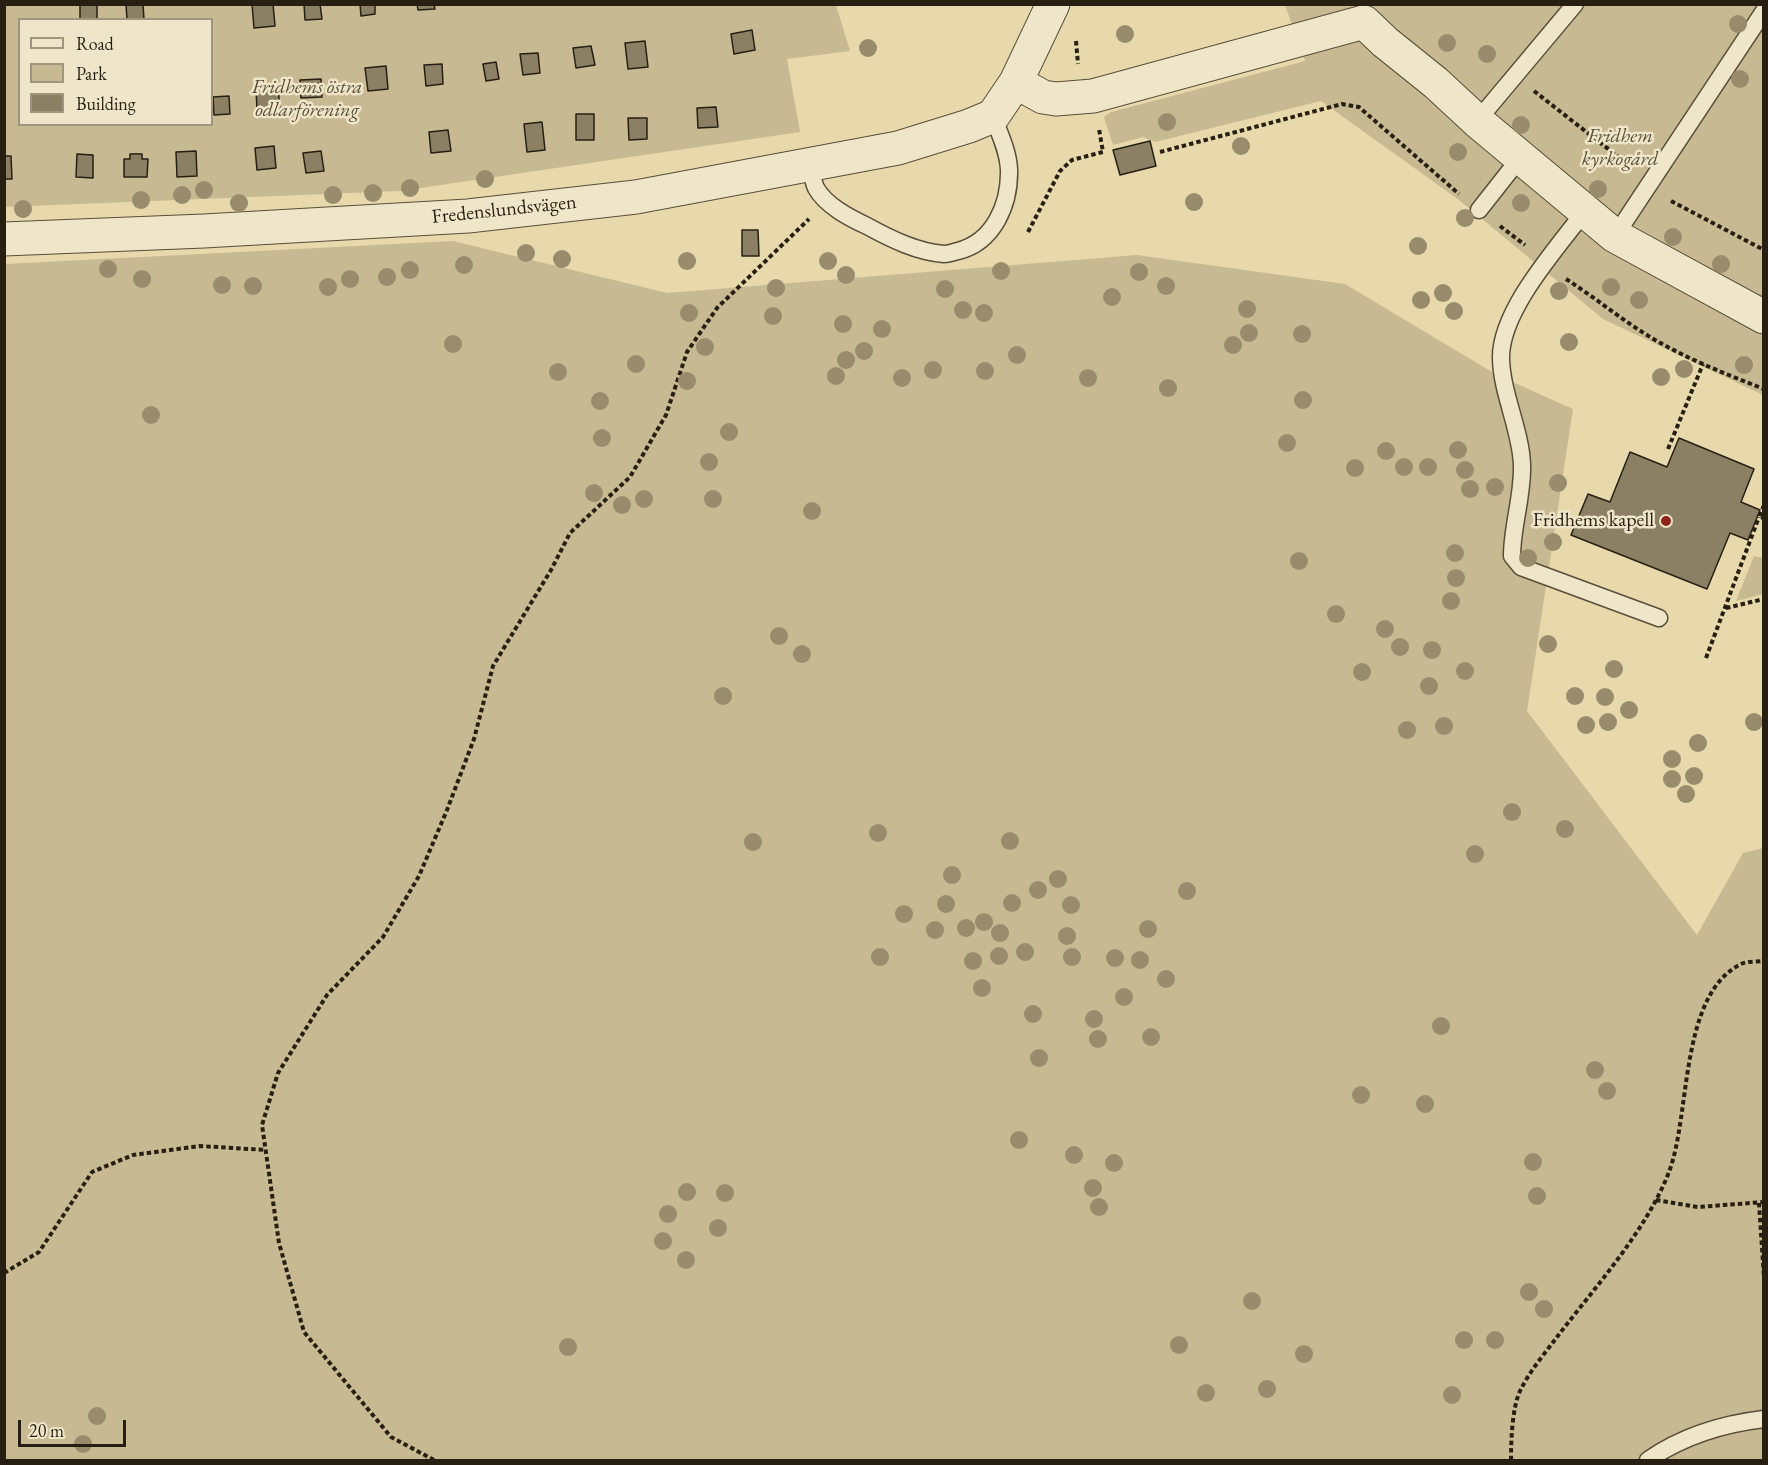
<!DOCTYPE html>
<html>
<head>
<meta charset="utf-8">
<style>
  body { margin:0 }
  #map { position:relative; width:1768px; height:1465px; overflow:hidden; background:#e7d9ac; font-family:"EB Garamond",serif }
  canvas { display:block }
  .frame { position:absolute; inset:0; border:6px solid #281f13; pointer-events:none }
  .legend { position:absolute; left:18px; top:18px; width:195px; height:108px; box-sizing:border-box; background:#efe6c9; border:2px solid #9f9680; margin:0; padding:8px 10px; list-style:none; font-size:18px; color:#281f13 }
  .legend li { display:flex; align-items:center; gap:12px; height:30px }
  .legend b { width:30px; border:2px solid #9f9680 }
  .scale { position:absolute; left:18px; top:1420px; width:108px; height:27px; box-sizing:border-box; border:3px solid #281f13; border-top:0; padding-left:8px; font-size:18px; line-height:21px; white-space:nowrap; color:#281f13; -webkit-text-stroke:4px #efe6c9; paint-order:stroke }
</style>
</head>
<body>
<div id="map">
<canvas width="1768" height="1465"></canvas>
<div class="frame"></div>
<ul class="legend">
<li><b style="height:8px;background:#efe6c9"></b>Road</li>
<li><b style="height:16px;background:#c7b992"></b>Park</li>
<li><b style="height:16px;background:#8b8063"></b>Building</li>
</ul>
<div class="scale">20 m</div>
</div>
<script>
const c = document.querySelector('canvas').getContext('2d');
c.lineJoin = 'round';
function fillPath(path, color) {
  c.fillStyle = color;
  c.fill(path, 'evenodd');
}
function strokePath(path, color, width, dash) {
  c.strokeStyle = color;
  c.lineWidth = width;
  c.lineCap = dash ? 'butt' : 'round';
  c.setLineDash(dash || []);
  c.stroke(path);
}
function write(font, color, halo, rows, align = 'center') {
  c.font = font + ' "EB Garamond",serif';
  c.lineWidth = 5;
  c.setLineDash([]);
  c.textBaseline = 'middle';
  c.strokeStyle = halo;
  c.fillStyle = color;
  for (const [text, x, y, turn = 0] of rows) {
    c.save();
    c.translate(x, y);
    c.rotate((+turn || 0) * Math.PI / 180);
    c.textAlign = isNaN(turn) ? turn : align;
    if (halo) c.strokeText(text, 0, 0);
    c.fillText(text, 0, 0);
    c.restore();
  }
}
const green = new Path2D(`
  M4 5H836L850 51 787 59 800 132 400 191 5 207ZM20 20H212V124H20Z
  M1285 5H1763V395L1603 319 1459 200 1321 101 1155 142 1143 137 1113 145 1104 117 1111 112 1305 61Z
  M453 241 667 293 1137 255 1345 284 1497 375 1573 409 1527 711 1697 935 1743 853 1763 848V1460H5V264Z
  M1754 556 1763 558V594L1736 601Z`);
const building = new Path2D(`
  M80 4H97V20H80Z
  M126 4H143L144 20H127Z
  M252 4H273L275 26 254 28Z
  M304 4H320L322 19 305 20Z
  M360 4H375V14L361 16Z
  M417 4H434L435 9 418 10Z
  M752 30 755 50 734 54 731 34Z
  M645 41 648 67 628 69 625 43Z
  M591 46 595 65 576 68 573 48Z
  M538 53 540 73 523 75 520 54Z
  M496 62 499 79 486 81 483 64Z
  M442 64 443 84 426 86 424 65Z
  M386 66 388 89 368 91 365 68Z
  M321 79 322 97 301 98 300 80Z
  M278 86 280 110 257 111 256 88Z
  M229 96 230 114 214 115 213 97Z
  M716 107 718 127 698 128 697 108Z
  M576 114H594V140H576Z
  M628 118H647V139L629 140Z
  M542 122 545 150 527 152 524 124Z
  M448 130 451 151 431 153 429 132Z
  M1150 141 1156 166 1120 175 1113 150Z
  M274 146 276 168 257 170 255 148Z
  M196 151 197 176 177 177 176 152Z
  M321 151 324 171 306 173 303 153Z
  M77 154 93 155V178L76 177Z
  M130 154H142V159H148L147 177H124V159H130Z
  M4 156H11L12 179H4Z
  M742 230H758L759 256H742Z
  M1679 438 1754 469 1741 502 1760 510 1748 540 1730 533 1707 589 1571 535 1588 494 1610 502 1630 452 1667 467Z`);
const path = new Path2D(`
  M1076 41 1078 64
  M1534 91 1630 166
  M1160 152 1342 104 1359 107 1459 194
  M1671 201 1764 250
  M1500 226 1525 245
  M1028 232 1060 171 1072 160 1103 152 1099 129
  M1566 279C1599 300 1630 327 1666 346 1697 363 1731 376 1764 389
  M1668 449 1703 364
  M1764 505 1759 517 1764 518
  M1726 608 1764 599
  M1706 658 1759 517
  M1656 1200 1698 1207 1764 1202
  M1759 1203 1764 1278
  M4 1273 39 1252 92 1172 133 1155 200 1146 266 1150
  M434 1460 391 1437 304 1332 279 1243 262 1125 278 1073 327 995 383 937 419 876 447 810 474 739 493 666 551 570 570 533 630 477 666 415 687 352 717 308 809 219
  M1511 1460C1511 1441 1512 1406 1521 1389 1530 1371 1545 1353 1557 1337 1596 1286 1646 1231 1669 1172 1691 1114 1679 995 1741 964 1747 961 1757 962 1764 961`);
const lane = new Path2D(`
  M1477 121 1575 4
  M811 166C812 173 813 182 816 188 826 206 850 218 867 226 891 239 917 252 944 254 949 254 953 252 958 251 994 242 1010 204 1009 169 1008 150 999 133 993 116
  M1479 210 1520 158
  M1585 211C1557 248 1501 310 1501 357 1501 392 1521 430 1522 465 1523 496 1512 526 1512 556L1521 567 1659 618
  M1615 236 1764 11
  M1648 1460C1683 1436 1721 1424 1764 1419`);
const street = new Path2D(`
  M1016 82 1043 97 1056 99 1093 96 1364 22 1385 42 1436 83 1477 121 1615 236 1764 317
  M4 239 204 231 468 216 636 197 898 148 969 126 993 116 1016 82 1053 4`);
const trees = [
  [1738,24],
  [1125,34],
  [1447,43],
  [868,48],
  [1487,54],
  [1740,79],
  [1167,122],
  [1521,125],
  [1241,146],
  [1458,152],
  [485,179],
  [410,188],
  [1598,189],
  [204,190],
  [373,193],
  [182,195],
  [333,195],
  [141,200],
  [1194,202],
  [239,203],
  [1521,203],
  [23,209],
  [1465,218],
  [1673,237],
  [1418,246],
  [526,253],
  [562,259],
  [687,261],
  [828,261],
  [1721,264],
  [464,265],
  [108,269],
  [410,270],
  [1001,271],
  [1139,272],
  [846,275],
  [387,277],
  [142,279],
  [350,279],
  [222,285],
  [253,286],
  [1166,286],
  [328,287],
  [1611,287],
  [776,288],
  [945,289],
  [1559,291],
  [1443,293],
  [1112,297],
  [1421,300],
  [1639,300],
  [1247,309],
  [963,310],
  [1454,311],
  [689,313],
  [984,313],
  [773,316],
  [843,324],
  [882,329],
  [1249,333],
  [1302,334],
  [1569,342],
  [453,344],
  [1233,345],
  [705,347],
  [864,351],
  [1017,355],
  [846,360],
  [636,364],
  [1744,365],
  [1684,369],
  [933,370],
  [985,371],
  [558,372],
  [836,376],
  [1661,377],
  [902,378],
  [1088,378],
  [687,381],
  [1168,388],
  [1303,400],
  [600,401],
  [151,415],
  [729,432],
  [602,438],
  [1287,443],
  [1458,450],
  [1386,451],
  [709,462],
  [1404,467],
  [1428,467],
  [1355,468],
  [1465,470],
  [1558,483],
  [1495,487],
  [1470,489],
  [594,493],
  [644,499],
  [713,499],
  [622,505],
  [812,511],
  [1553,542],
  [1455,553],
  [1528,558],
  [1299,561],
  [1456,578],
  [1451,601],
  [1336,614],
  [1385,629],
  [779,636],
  [1548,644],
  [1400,647],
  [1432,650],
  [802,654],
  [1614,669],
  [1465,671],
  [1362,672],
  [1429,686],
  [723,696],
  [1575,696],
  [1605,697],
  [1629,710],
  [1608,722],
  [1754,722],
  [1586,725],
  [1444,726],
  [1407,730],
  [1698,743],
  [1672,759],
  [1694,776],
  [1672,779],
  [1686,794],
  [1512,812],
  [1565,829],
  [878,833],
  [1010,841],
  [753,842],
  [1475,854],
  [952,875],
  [1058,879],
  [1038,890],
  [1187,891],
  [1012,903],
  [946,904],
  [1071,905],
  [904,914],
  [984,922],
  [966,928],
  [1148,929],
  [935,930],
  [1000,933],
  [1067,936],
  [1025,952],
  [999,956],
  [880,957],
  [1072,957],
  [1115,958],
  [1140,960],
  [973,961],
  [1166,979],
  [982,988],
  [1124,997],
  [1033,1014],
  [1094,1019],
  [1441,1026],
  [1151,1037],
  [1098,1039],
  [1039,1058],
  [1595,1070],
  [1607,1091],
  [1361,1095],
  [1425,1104],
  [1019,1140],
  [1074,1155],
  [1533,1162],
  [1114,1163],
  [1093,1188],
  [687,1192],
  [725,1193],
  [1537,1196],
  [1099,1207],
  [668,1214],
  [718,1228],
  [663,1241],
  [686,1260],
  [1529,1292],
  [1252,1301],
  [1544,1309],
  [1464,1340],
  [1495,1340],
  [1179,1345],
  [568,1347],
  [1304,1354],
  [1267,1389],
  [1206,1393],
  [1452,1395],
  [97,1416],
  [83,1444]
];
const markers = [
  [1666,521,6,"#8f2418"]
];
const parkNames = [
  ["Fridhems östra",307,88],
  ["odlarförening",307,111],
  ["Fridhem",1620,137],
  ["kyrkogård",1620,160]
];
const streetNames = [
  ["Fredenslundsvägen",504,210,-6]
];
const poiNames = [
  ["Fridhems kapell",1654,521]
];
fillPath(green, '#c7b992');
fillPath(building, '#8b8063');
strokePath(building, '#281f13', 1.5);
strokePath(lane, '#584e39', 19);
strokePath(street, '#584e39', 35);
strokePath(path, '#281f13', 4, [4.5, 3]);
strokePath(lane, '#efe6c9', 16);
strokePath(street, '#efe6c9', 33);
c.fillStyle = '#988c6d';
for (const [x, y] of trees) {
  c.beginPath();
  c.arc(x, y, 9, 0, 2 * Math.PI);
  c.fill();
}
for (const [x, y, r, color] of markers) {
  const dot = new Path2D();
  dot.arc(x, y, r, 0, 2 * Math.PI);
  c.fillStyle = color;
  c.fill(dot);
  strokePath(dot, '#efe6c9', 2);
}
write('italic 20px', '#584d39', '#efe6c9', parkNames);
write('20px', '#281f13', '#efe6c9', streetNames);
write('20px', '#281f13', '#efe6c9', poiNames, 'right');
</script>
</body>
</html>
